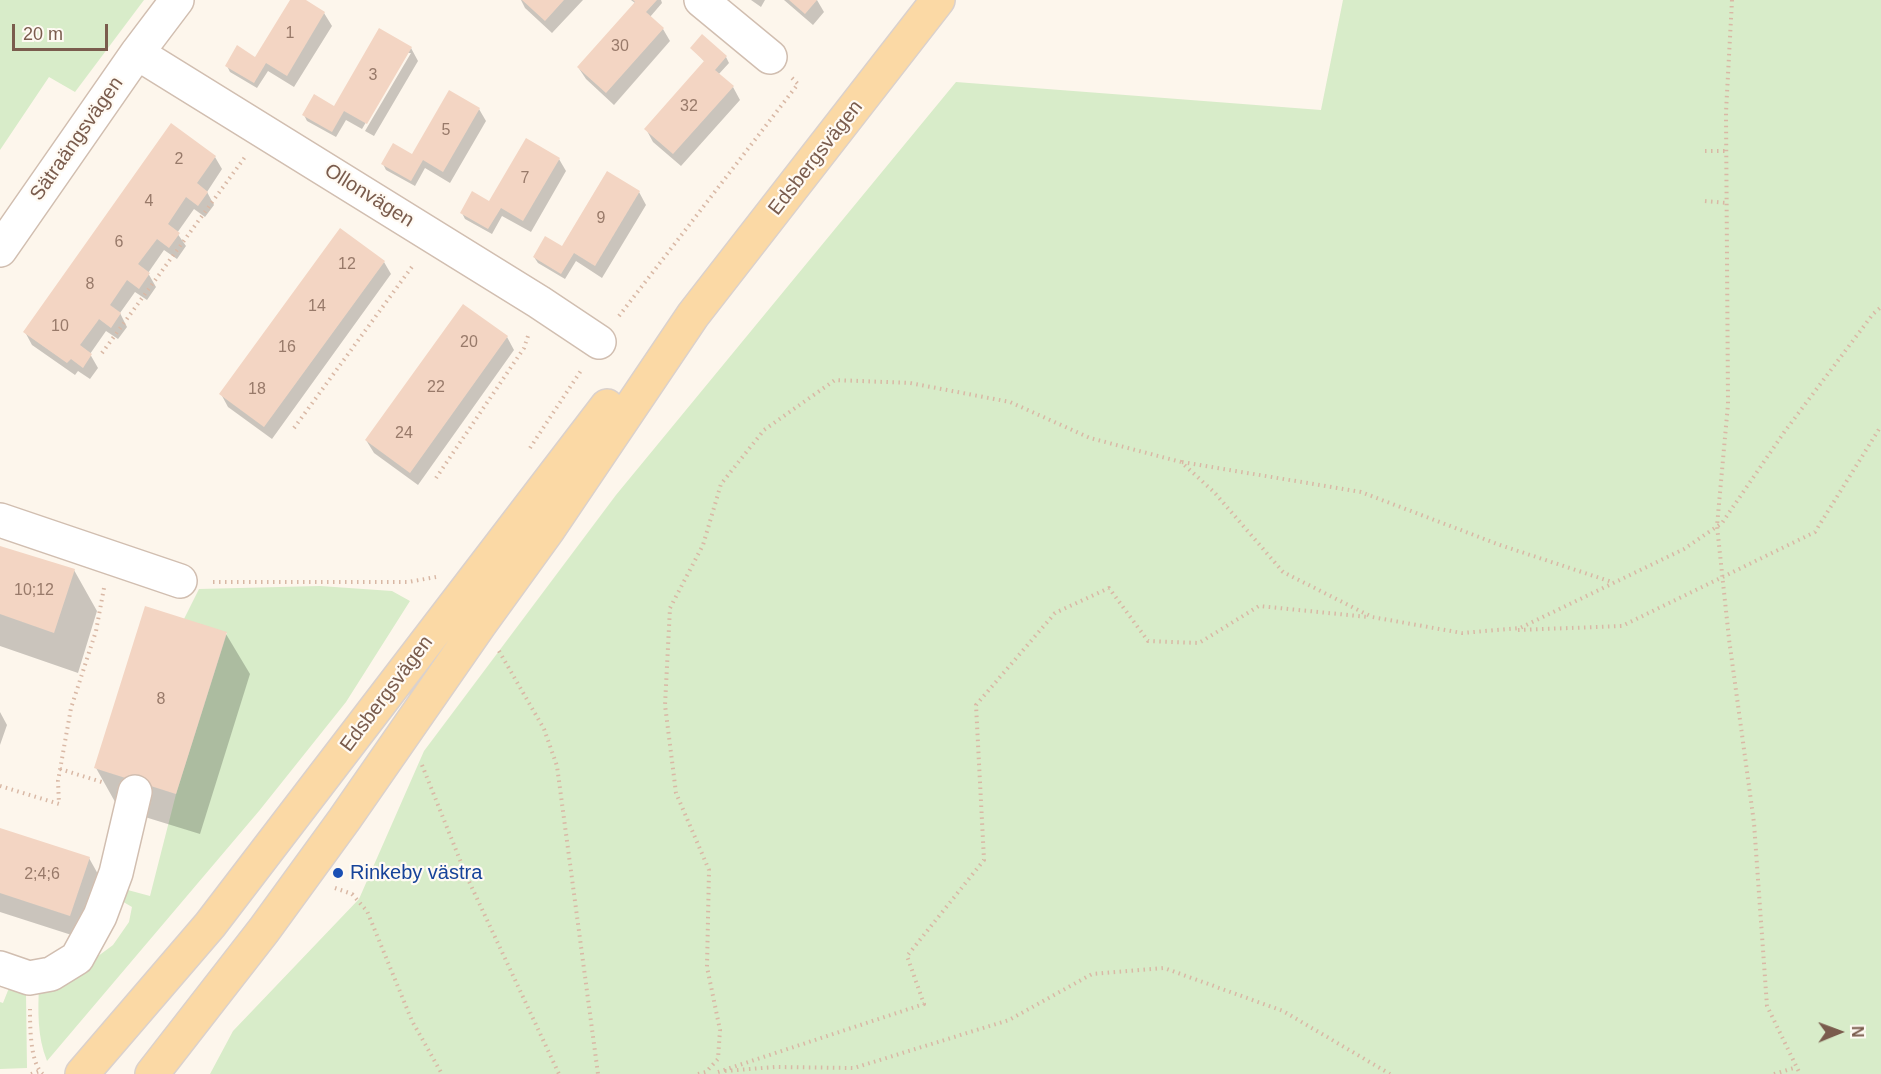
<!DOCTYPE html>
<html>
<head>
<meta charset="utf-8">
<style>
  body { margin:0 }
  #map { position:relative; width:1881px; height:1074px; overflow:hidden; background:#fdf6ec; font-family:Arial,sans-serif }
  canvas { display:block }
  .north { position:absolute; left:1809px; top:1002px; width:60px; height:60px; -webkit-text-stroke:4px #fffaf3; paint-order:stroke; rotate:89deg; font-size:16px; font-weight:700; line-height:24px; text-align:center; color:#7a5c4d }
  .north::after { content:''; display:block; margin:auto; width:21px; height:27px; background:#7a5c4d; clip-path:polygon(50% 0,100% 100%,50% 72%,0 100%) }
  .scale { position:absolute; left:12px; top:24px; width:96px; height:27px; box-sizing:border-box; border:3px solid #7a5c4d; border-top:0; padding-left:8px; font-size:18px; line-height:21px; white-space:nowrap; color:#7a5c4d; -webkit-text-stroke:4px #fffaf3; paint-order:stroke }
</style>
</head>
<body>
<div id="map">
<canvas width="1881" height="1074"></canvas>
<div class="north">N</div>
<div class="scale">20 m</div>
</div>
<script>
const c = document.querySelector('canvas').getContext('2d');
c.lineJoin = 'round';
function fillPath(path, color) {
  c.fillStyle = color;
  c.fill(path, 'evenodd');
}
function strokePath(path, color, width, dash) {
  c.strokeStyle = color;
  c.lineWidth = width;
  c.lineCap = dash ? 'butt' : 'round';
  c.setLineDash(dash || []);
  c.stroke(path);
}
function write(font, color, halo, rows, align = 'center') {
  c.font = font + ' Arial,sans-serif';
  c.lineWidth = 4.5;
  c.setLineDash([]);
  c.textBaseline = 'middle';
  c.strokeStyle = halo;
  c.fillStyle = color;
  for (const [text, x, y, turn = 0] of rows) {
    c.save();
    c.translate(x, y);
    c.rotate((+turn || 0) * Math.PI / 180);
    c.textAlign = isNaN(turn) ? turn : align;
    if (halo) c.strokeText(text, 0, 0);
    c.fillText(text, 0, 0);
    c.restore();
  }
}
const green = new Path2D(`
  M0 0H144L75 92 49 77 0 150Z
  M1343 0H1881V1074H210L233 1031 359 899 424 751 616 495 956 82 1321 110Z
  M320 586 392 591 410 601 346 702 259 811 47 1061C37 1036 38 1011 39 984L66 980 113 945 129 922 132 907 120 900 124 889 150 896 176 794 227 633 184 619 199 589Z
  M22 982 26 994 27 1068 0 1069V1002L3 1003 11 983Z`);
const shadow = new Path2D(`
  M292 0H303L324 13 332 26 294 87 268 71 257 88 230 72 227 66 256 59Z
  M521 0H583L552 33 525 8Z
  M631 0H661L662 3 650 17 663 29 670 41 614 105 586 79 578 67 635 3Z
  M751 0H765L761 7Z
  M784 0H817L824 12 813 25Z
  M411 48 418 61 374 136 365 131 411 53H407L362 129 346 120 336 137 307 121 304 115 335 108Z
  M692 48 726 57 729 63 718 75 733 87 740 100 681 166 653 142 646 129 705 62Z
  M479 109 486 121 450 183 425 168 415 186 386 170 383 164 417 158Z
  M215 157 222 169 207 192 214 205 205 217 194 209 177 233 186 246 177 259 164 250 148 273 156 287 147 300 135 292 120 313 127 327 118 339 106 331 90 354 98 368 90 379 78 371 75 375 32 345 25 332Z
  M559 159 566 171 531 232 502 216 492 234 465 219 462 213 493 205Z
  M639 192 646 205 602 278 576 261 565 279 538 263 534 257 563 248Z
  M384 262 391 274 272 439 228 407 221 394Z
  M507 337 514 350 418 485 374 453 366 440Z
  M0 548 74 570 97 611 78 673 0 646Z
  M226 634 250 674 200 834 119 809 96 768Z
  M0 712 7 725 0 745Z
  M0 830 89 858 103 883 84 939 0 912Z`);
const building = new Path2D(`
  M290 0H306L325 12 287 76 266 63 254 83 225 66 237 45 255 57Z
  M522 0H564L545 21Z
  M633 0H657L646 12 664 28 606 93 577 67 635 2Z
  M789 0H817L805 14Z
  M379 28 412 47 367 124 344 111 332 132 302 115 314 94 334 106Z
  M702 34 727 56 715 70 734 86 673 154 644 129 704 61 690 48Z
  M449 90 480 108 443 172 423 160 411 181 381 164 393 143 412 154Z
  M171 123 216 156 197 183 208 192 198 206 186 197 168 224 180 233 169 248 157 239 138 264 150 273 139 289 127 280 110 305 121 313 111 328 99 319 97 322 80 345 92 354 83 368 71 359 67 363 23 332Z
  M526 138 560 158 523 221 501 208 488 229 460 213 472 191 489 201Z
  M607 171 640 191 595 266 574 253 561 274 533 257 545 236 562 246Z
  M340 228 385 261 264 427 219 394Z
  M463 304 508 336 410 473 365 440Z
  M0 546 75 569 54 633 0 614Z
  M145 606 227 632 176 794 94 768Z
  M0 828 90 857 70 916 0 893Z`);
const path = new Path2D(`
  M1732 0 1726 112 1728 404 1717 526 1729 639 1754 823 1767 1006 1800 1074
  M1705 151H1726
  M1705 201 1727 203
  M619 316 798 84 792 78
  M102 353 245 157
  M294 428 414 264
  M530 448 582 369
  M1182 462 1361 492 1500 545 1612 582
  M436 478 524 348 529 333
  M213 582H408L436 577
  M1518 630 1622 626 1815 532 1881 426
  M499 651 544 729 557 766 598 1074
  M422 765 466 875 559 1074
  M60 769 105 783
  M0 786 59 804 58 781 71 708 96 631 104 588
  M335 888 352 894 367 911 412 1021 442 1074
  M30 1009C30 1025 30 1064 43 1074
  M725 1071 775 1067 854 1068 1009 1020 1092 974 1164 968 1283 1011 1390 1074
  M718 1072 924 1004 907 956 984 860 976 705 1055 613 1109 588 1148 641 1199 643 1259 606 1368 617
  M31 1074 40 1071
  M698 1074 706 1072 718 1059 720 1030 707 967 709 870 676 793 665 705 670 608 703 545 721 484 764 430 835 380 910 383 1010 402 1090 438 1181 462 1214 492 1283 572 1372 617 1462 633 1520 628 1684 549 1722 523 1785 431 1873 314 1881 307
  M1774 1074 1797 1067`);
const minor = new Path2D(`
  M701 0 770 57
  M137 53 539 302 599 342
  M0 250 137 53 177 0
  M0 520 180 581
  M0 968 29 978 51 974 77 958 100 916 116 873 135 792`);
const major = new Path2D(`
  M82 1074 210 925 607 406
  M152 1074 264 930 344 820 480 624 548 530 693 315 938 0`);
const markers = [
  [338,873,6,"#1a4fb4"]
];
const numberNames = [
  ["1",290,34],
  ["30",620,47],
  ["3",373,76],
  ["32",689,107],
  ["5",446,131],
  ["2",179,160],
  ["7",525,179],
  ["4",149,202],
  ["9",601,219],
  ["6",119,243],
  ["12",347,265],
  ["8",90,285],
  ["14",317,307],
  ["10",60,327],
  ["20",469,343],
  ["16",287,348],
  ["22",436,388],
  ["18",257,390],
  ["24",404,434],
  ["10;12",34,591],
  ["8",161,700],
  ["2;4;6",42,875]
];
const streetNames = [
  ["Sätraängsvägen",77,139,-55],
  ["Edsbergsvägen",816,158,-52],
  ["Ollonvägen",369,196,32],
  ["Edsbergsvägen",387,694,-53]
];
const transitNames = [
  ["Rinkeby västra",350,873]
];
fillPath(green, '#d8ecc9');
fillPath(shadow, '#0003');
fillPath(building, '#f3d5c3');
strokePath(minor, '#d1beb0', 36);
strokePath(major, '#dad1cd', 36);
strokePath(path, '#d9b8a5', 4, [1.5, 4.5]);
strokePath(minor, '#fff', 33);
strokePath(major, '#fbd9a5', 33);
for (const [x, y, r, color] of markers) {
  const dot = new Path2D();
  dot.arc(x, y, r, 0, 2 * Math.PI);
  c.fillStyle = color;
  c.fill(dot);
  strokePath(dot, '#fffaf3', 2);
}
write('16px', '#987a6a', null, numberNames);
write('20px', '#7a5c4d', '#fffaf3', streetNames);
write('20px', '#164399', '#fffaf3', transitNames, 'left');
</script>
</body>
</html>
